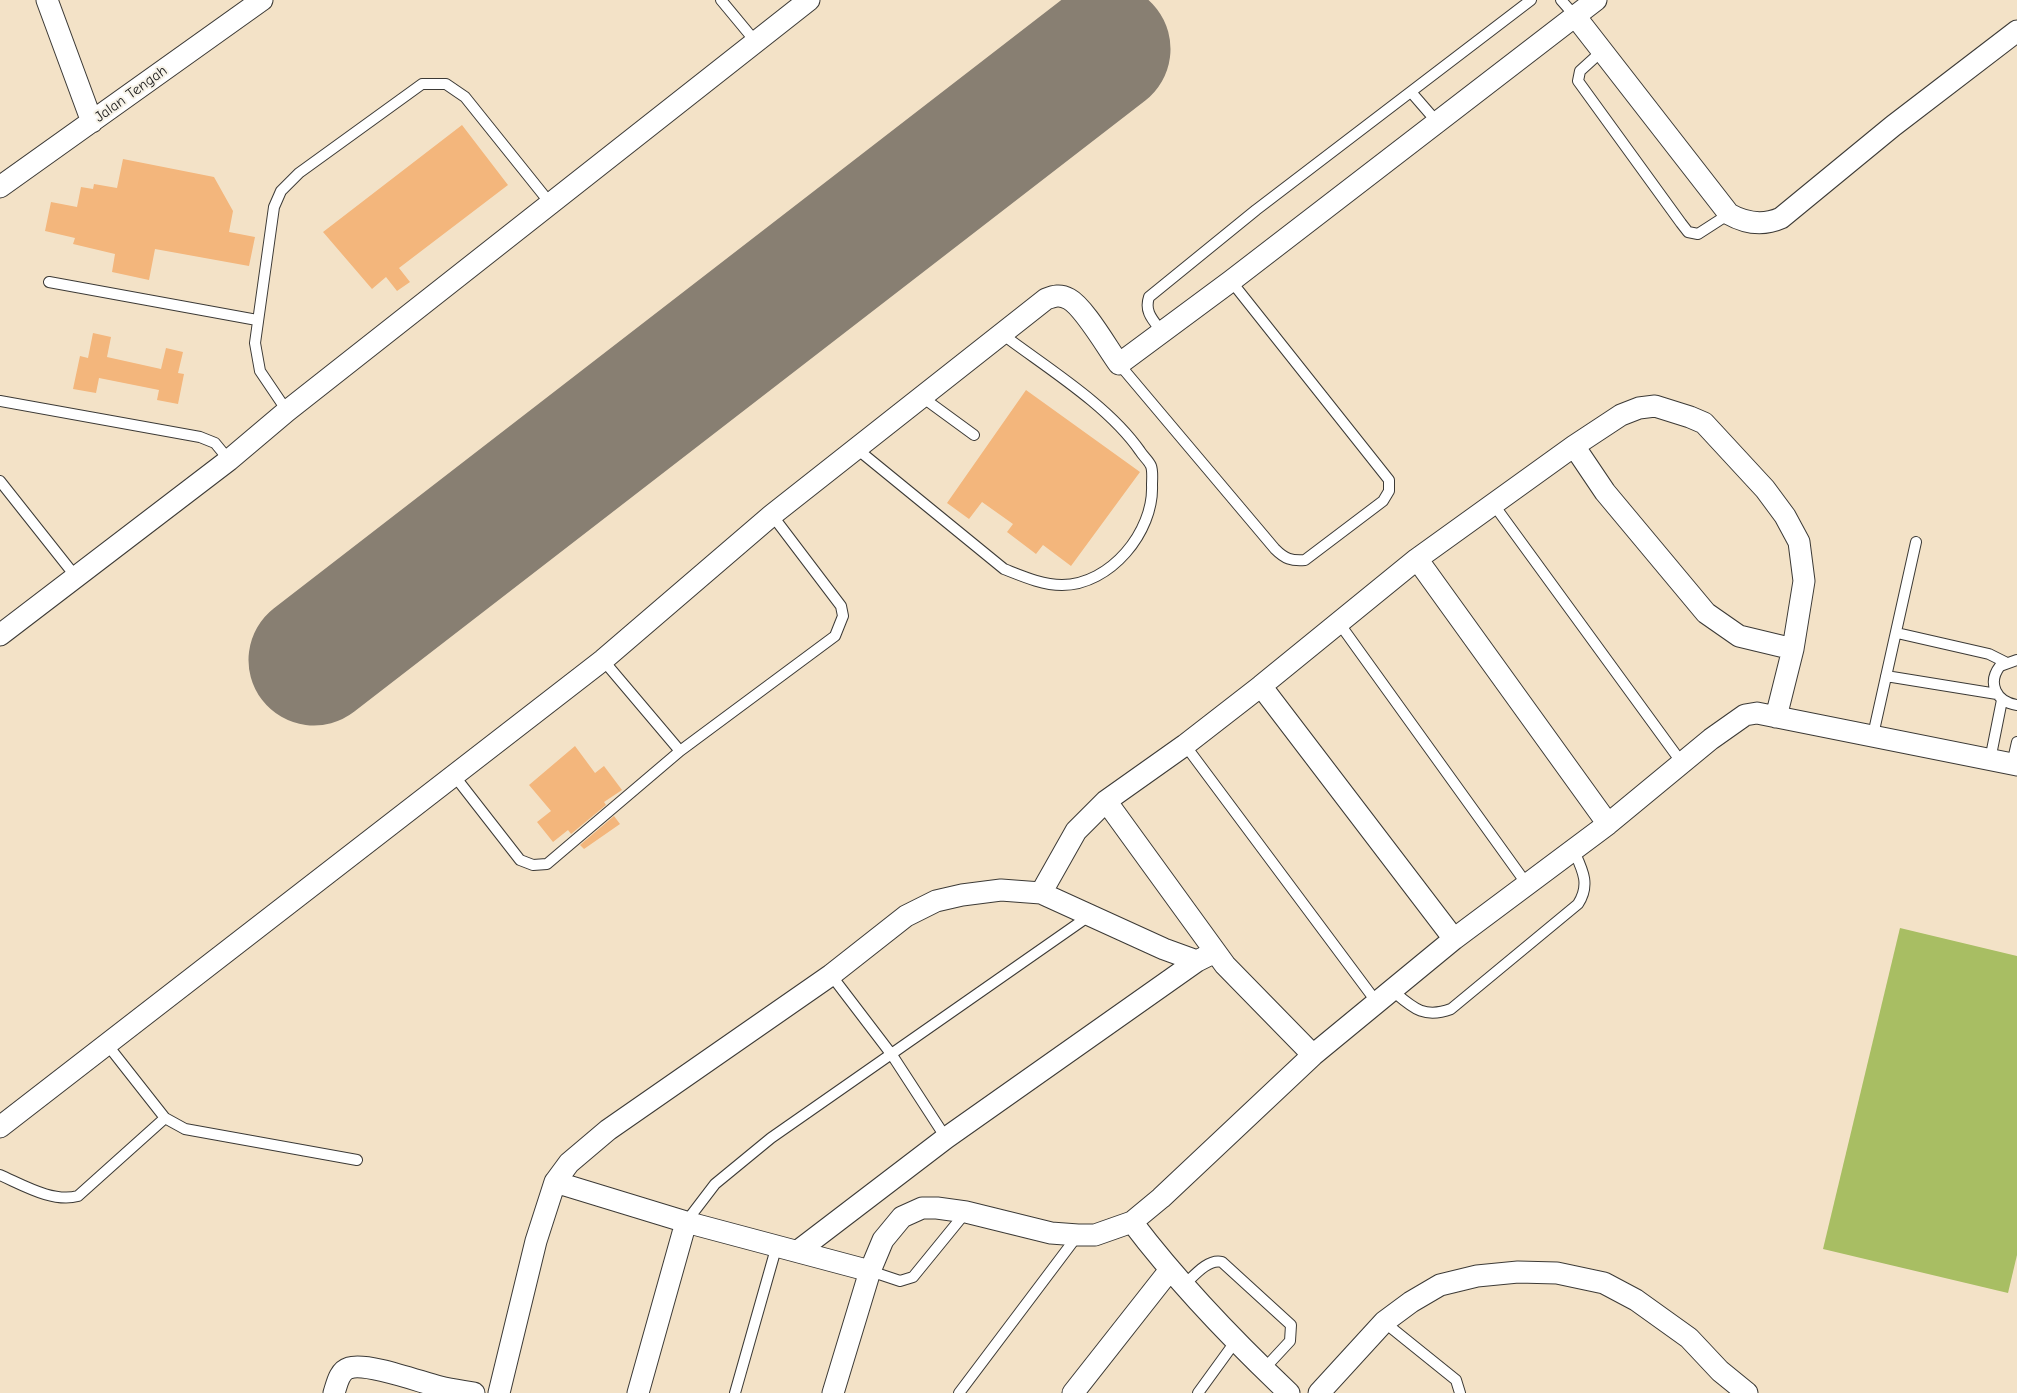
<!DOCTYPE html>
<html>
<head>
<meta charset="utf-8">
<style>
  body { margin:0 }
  canvas { display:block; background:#f3e2c7 }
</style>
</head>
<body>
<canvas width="2017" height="1393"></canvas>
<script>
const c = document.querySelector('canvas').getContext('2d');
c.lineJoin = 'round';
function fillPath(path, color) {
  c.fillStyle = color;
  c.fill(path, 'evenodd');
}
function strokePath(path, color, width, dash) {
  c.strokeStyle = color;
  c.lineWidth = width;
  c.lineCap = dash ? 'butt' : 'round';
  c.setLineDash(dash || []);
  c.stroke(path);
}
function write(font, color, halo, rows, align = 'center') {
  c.font = font + ' "Comic Neue",sans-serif';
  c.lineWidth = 4;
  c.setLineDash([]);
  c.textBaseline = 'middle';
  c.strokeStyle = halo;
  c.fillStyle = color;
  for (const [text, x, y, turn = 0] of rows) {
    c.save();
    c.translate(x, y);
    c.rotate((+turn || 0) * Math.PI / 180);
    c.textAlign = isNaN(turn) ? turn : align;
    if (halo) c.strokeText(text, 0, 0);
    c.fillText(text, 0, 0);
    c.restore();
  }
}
const green = new Path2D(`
  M1900 928 2017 956V1255L2008 1293 1823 1249Z`);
const runway = new Path2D(`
  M314 660 1105 49`);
const building = new Path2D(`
  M462 125 508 185 399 268 410 282 397 291 386 277 372 289 323 232Z
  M123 159 214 177 233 211 229 232 255 237 249 266 155 249 149 280 112 272 115 254 73 244 75 238 45 231 51 202 77 207 81 187 93 189 94 184 117 188Z
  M93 333 111 337 107 357 161 369 166 348 183 352 178 373 184 374 178 404 157 400 159 390 99 378 96 393 73 389 80 356 88 358Z
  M1026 390 1140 472 1071 566 1043 545 1036 554 1007 532 1013 524 982 502 969 519 947 503Z
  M575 746 595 773 604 766 622 790 604 802 606 805 571 834 568 830 553 842 537 822 551 811 529 785Z
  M614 816 620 824 584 849 580 845Z`);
const service = new Path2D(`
  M721 0 755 41
  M1561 0 1575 16
  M1602 51 1580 71 1578 81 1681 223 1688 232 1698 234 1729 214
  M1411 92 1437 122
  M49 282 257 320
  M1162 332C1153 320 1144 312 1149 297L1256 210 1531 0
  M1119 364 1275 549C1285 559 1291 561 1305 560L1383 501 1389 491V480L1231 281
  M922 397 974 435
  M0 401 200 437 215 443 229 460
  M287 411 260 371 255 343 274 207 281 191 299 173 422 84H446L465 97 550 203
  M857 449 1004 569C1022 576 1042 585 1062 585 1110 585 1154 532 1152 485 1152 480 1153 471 1151 466 1149 461 1143 456 1140 451 1108 405 1047 368 1002 334
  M0 481 76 577
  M1494 505 1682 763
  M1339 623 1526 883
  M1897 633 1989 654 2005 662
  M603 660 680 751 835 636 843 616 841 606 772 515
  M2017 660 2000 666C1987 683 1996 702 2017 705
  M1886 676 1997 694
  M1873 735 1916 542
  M1185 745 1378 1004
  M1990 760 2002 700
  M2012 764 2017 742
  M453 774 520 860 533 865 547 864 680 751
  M831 975 892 1055 946 1138
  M1393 991C1413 1008 1424 1019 1451 1009L1578 904C1591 884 1582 869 1573 849
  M106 1043 165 1118 185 1129 357 1160
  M0 1175C23 1185 53 1203 78 1196L165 1118
  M686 1222 715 1184 771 1138 1089 916
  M870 1271 900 1281 913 1277 966 1212
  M1183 1286C1193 1277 1208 1258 1222 1262L1291 1325 1290 1341 1264 1369
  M1384 1322 1456 1380 1460 1393
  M735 1393 777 1245
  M959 1393 1078 1235
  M1198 1393 1235 1342`);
const minor = new Path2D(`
  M47 0 92 122
  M1575 16 1729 214C1745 223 1763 226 1781 218L1893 126 2017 31
  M0 187 262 0
  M1574 446 1605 492 1706 613 1739 636 1793 649
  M1417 559 1608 824
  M0 635 229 460 287 411 809 0
  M1261 686 1454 939
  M1106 801 1225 965 1313 1055
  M1197 961 1164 949 1041 893 1076 831 1106 801 1185 745 1261 686 1417 559 1574 446 1621 415 1639 408 1655 406 1690 417 1704 423 1765 489 1785 516 1799 542 1804 581 1793 649 1776 717
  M0 1127 603 660 772 515 1046 299C1054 296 1060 294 1069 299 1084 307 1108 349 1119 364L1231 281 1596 0
  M555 1182 686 1222 870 1271
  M1132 1222C1179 1284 1232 1339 1289 1393
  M798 1251 946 1138 1197 961 1215 952
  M334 1393C337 1384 339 1371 349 1368 367 1362 420 1382 440 1387 451 1390 462 1391 474 1393
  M499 1393 536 1241 555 1182 569 1163 608 1130 831 975 906 916 936 901 962 895 1001 890 1041 893
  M638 1393 686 1222
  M833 1393 870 1271 883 1240 902 1217 922 1208H937L966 1212 1051 1233 1078 1235H1095L1132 1222 1161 1198 1313 1055 1454 939 1608 824 1711 739 1745 715 1757 713 2017 765
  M1073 1393 1169 1271
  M1319 1393 1384 1322 1411 1302 1440 1285 1477 1276 1518 1272 1557 1273 1604 1283 1636 1300 1689 1338 1720 1371 1747 1393`);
const streetNames = [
  ["Jalan Tengah",131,94,-36]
];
fillPath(green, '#a8be63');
strokePath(runway, '#887f72', 131);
fillPath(building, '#f3b67c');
strokePath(service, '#3c3a36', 12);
strokePath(minor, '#3c3a36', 23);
strokePath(service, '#fff', 10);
strokePath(minor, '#fff', 21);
write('15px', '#1c1c1c', '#f7f3e8', streetNames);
</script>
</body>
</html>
